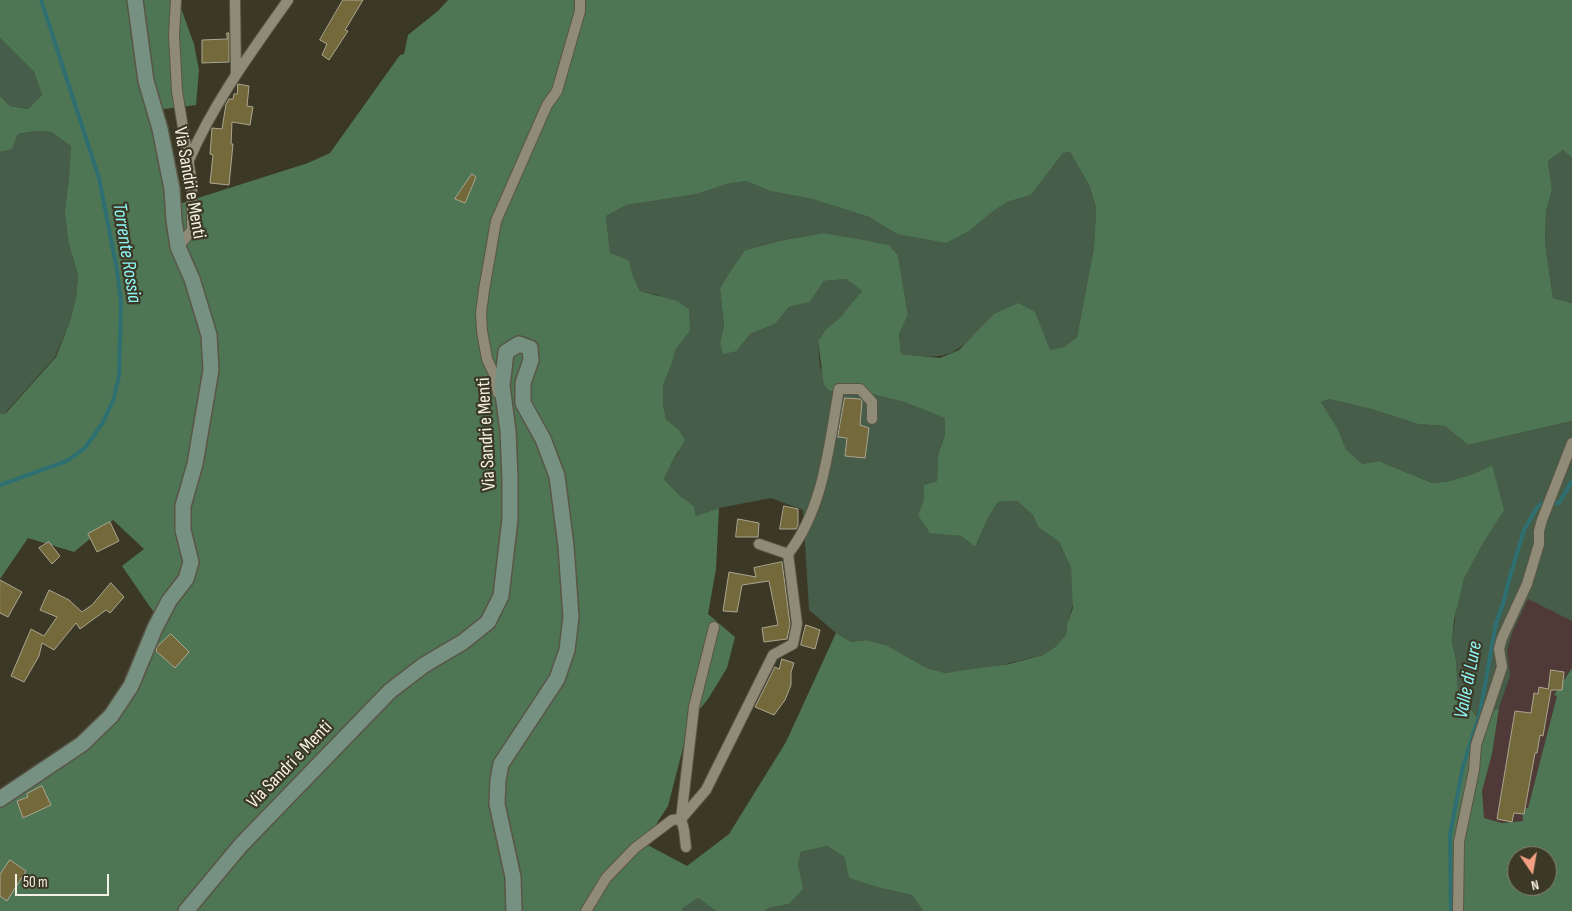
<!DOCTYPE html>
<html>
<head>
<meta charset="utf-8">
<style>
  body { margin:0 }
  #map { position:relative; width:1572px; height:911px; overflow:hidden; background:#3c3826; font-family:"Sofia Sans Condensed",sans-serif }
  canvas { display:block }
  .north { position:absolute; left:1507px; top:846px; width:50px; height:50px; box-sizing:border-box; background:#3c3826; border:1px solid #868273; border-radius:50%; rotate:168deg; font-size:14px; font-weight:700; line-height:20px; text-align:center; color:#f4f2e6 }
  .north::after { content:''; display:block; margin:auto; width:18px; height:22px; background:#f39f84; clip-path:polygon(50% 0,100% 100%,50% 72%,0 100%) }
  .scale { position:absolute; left:15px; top:874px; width:94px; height:22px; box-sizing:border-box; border:2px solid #f4f2e6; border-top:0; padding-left:6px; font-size:15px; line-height:18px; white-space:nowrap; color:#f4f2e6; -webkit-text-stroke:4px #3c3826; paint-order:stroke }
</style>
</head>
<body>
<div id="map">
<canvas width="1572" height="911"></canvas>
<div class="north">N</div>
<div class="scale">50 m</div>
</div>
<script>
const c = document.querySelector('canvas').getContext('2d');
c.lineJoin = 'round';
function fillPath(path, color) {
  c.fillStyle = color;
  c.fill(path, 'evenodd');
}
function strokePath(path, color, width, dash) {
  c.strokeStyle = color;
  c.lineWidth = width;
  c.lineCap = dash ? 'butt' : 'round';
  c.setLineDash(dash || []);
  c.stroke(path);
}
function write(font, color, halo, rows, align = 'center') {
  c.font = font + ' "Sofia Sans Condensed",sans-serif';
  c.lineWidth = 4.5;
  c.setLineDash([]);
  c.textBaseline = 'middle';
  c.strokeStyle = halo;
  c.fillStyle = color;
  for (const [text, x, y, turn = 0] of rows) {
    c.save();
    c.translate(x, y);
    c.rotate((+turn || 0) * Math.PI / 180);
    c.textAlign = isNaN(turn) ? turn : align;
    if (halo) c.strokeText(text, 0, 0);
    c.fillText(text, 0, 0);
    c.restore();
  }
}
const industrial = new Path2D(`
  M1528 598 1572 621V668L1564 679 1554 695 1557 696 1528 809 1523 808V821L1502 823 1484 818 1482 791 1492 754 1499 708 1510 676 1507 650 1513 631Z`);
const green = new Path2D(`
  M0 38 34 72 42 95 28 109 10 106 0 96Z
  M36 131 51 132 71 146 69 245 78 275 76 298 70 321 55 357 5 413 0 414V152L12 149 18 134Z
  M1563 150 1572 158V303L1553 298 1545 243 1546 211 1552 190 1548 161Z
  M1070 152 1090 187 1096 210 1094 247 1077 337 1064 347 1050 351 1043 335 974 336C945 362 938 357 901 354L899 334 908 315 898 255 889 245 860 239 823 233 784 240 745 250 731 270 720 288 724 326 720 343 737 351 750 334 775 324 789 307 810 302 824 281 846 279 862 291 839 320 826 329 818 341 820 368 860 391 904 402 946 418 945 435 938 455 937 481 924 485V499L918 515 946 534 961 536 975 547 988 518 998 502 1017 501 1033 515 1038 527 1059 542 1071 568 1074 602 1067 623 1066 635 1055 647 1043 655 985 669 945 673 927 668 886 645 867 640 851 642 836 633 809 610 803 510 771 498 719 508 696 516 694 506 679 495 664 479 671 464 679 452 678 429 666 419 663 405V385L671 366 676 349 690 331 658 295 640 291 633 276 629 260 610 253 606 216 627 205 697 194 727 184 746 181 770 191 812 199 869 217 897 234 992 212 1007 202 1031 195 1063 153Z
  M1329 399 1371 409 1418 424 1445 426 1468 445 1572 421V621L1528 599 1513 631 1507 650 1510 676 1499 708 1478 720 1458 692 1456 660 1452 643 1457 603 1464 579 1481 547 1495 524 1492 465 1473 474 1450 481 1432 483 1379 461 1362 464 1346 449 1338 429 1321 402Z
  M827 846 844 857 849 878 880 888 912 895 923 911H765L768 908 789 904 801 852Z
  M698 898 716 911H684L682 909Z`);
const forest = new Path2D(`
  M0 0H178L194 44 199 70 196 105 156 110 179 204 308 163 330 153 400 55 404 54 408 35 439 10 448 0H1572V158L1563 150 1548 161 1552 190 1546 211 1545 243 1553 298 1572 303V421L1468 445 1445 426 1418 424 1371 409 1329 399 1321 402 1338 429 1346 449 1362 464 1379 461 1432 483 1450 481 1473 474 1492 465 1504 510 1481 547 1464 579 1454 620 1452 643 1456 660 1458 692 1478 719 1499 708 1492 754 1482 791 1484 818 1502 823 1523 821 1522 809 1528 808 1557 696 1554 695 1572 668V911H923L912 895 880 888 849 878 844 857 827 846 801 852 798 865 803 889 789 904 768 908 765 911H716L698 898 682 909 684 911H0V797L83 739 120 701 157 617 122 566 144 549 113 520 74 552 28 538 0 579V414L6 413 56 357 70 321 76 298 78 275 69 245 65 212 69 179 71 146 51 132 36 131 18 134 12 149 0 152V96L10 106 28 109 42 95 34 72 0 38ZM1070 152 1090 187 1096 209 1094 247 1077 337 1064 347 1050 350 1035 312 1018 303 994 314 959 350 940 358 901 354 899 334 908 315 898 255 889 245 860 239 823 233 784 240 745 250 731 270 720 288 724 326 720 343 723 354 737 351 750 334 775 324 789 307 810 302 824 281 846 279 862 291 839 319 826 329 818 341 824 385 830 391H860L904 402 945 418V435L938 455 937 481 924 485V499L918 515 930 533 961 536 975 547 988 518 998 502 1017 501 1033 515 1038 527 1059 542 1071 568 1073 608 1067 623 1066 635 1055 647 1043 655 1009 664 945 673 927 668 886 645 867 640 851 642 836 633 786 742 729 834 687 866 644 843 668 806 690 721 708 699 727 668 735 637 708 614 716 569 719 508 696 516 694 506 679 495 664 479 671 464 685 440 678 429 666 419 663 405V385L671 366 676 349 690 331 689 309 677 301 640 291 633 276 629 260 610 253 606 216 627 205 697 194 727 184 746 181 770 191 812 199 869 217 897 234 946 243 969 231 992 212 1007 202 1031 195 1063 153ZM1517 856H1547V886H1517Z`);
const stream = new Path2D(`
  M0 485 67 461 85 448 102 424 113 401 119 376 121 302 117 270 99 178 41 0
  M1451 911 1450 835 1463 766 1480 713 1496 623 1503 604 1509 580 1524 530 1536 509 1542 503H1559L1572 481`);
const building = new Path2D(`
  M343 0H363L345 30 348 31 329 60 322 55 327 44 320 40Z
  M227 33H229V62L202 63V40L227 39Z
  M238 84 249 86 247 106 253 107 250 125 232 122 231 144H233L229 185 210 183 213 155 210 154 212 128 222 129 226 104 229 99H233L234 94H237Z
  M472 174 476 177 465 203 455 199Z
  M845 398 860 399 862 401 860 425 869 428 865 458 845 456 847 438 838 437Z
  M784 506 798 509V525L796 529H780Z
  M738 519 759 523 758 537H736Z
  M110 522 119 541 97 552 88 534Z
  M49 542 60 556 52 564 39 548Z
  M782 562 790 624 787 639 764 642 762 628 778 625 769 581 742 585 737 612 723 611 729 572 756 577 754 568Z
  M0 580 22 592 8 617 0 613Z
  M111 583 124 597 110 613 106 610 80 629 76 623 54 650 42 643 39 656 24 682 11 676 31 629 44 636 57 617 40 610 49 590 69 600 82 612 92 605Z
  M806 625 820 630 815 649 801 645Z
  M171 634 189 652 175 668 156 651 157 647Z
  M782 659 794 663 791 672V685L785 700 774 715 755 707 775 667 779 669Z
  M1551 670 1564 672 1562 690H1551L1543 736 1540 735 1537 753H1535L1524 814 1514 813 1512 822 1497 819 1515 711 1531 713 1534 693 1538 694 1539 687 1548 689Z
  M42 786 51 805 23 818 17 801 28 797 27 794Z
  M10 860 26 871 7 901 0 896V875Z`);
const street = new Path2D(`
  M176 0 174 35 177 91 192 183V230L178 247
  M235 0 236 75
  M189 160C214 102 252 51 288 0
  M498 393 494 374 487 359 482 331 481 313 484 290 496 221 547 105 557 91 580 11V0
  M788 554C824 508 829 445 839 389H860L872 402V419
  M686 847 684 830 681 819 694 707 714 627
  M586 911 606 878 635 848 672 820 681 819 706 790 773 655 793 644 797 624 788 554 759 544
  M1458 911 1459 842 1474 770 1476 745 1502 667 1499 649 1502 638 1527 584 1539 544V531L1542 520 1572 443`);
const secondary = new Path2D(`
  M0 799 82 744 111 716 131 686 155 628 169 601 186 579 191 562 183 530V506L195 464 211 370 209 335 192 279 178 247 174 220 172 189 160 129 146 81 135 0
  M186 911 241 845 390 691 424 665 463 642 488 622 501 596 510 519V478L508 431 502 386 506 352 519 344 530 348 531 360 523 383V403L543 439 557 476 566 546 571 617 567 650 557 679 501 764 498 780 497 804 513 877 514 911`);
const streetNames = [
  ["Via Sandri e Menti",189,183,80],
  ["Via Sandri e Menti",487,434,-93],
  ["Via Sandri e Menti",290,765,-46]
];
const waterNames = [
  ["Torrente Rossia",126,253,81],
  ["Valle di Lure",1469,680,-79]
];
fillPath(industrial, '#4f3a37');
fillPath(green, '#465d49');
fillPath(forest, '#4e7554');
strokePath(stream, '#2e7071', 4);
fillPath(building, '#73693b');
strokePath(building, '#aba691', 1);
strokePath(street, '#595646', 12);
strokePath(secondary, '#595646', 18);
strokePath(street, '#908b76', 10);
strokePath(secondary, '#769182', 15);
write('19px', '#f4f2e6', '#3c3826', streetNames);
write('italic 20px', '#8ef5f5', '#3c3826', waterNames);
</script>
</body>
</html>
